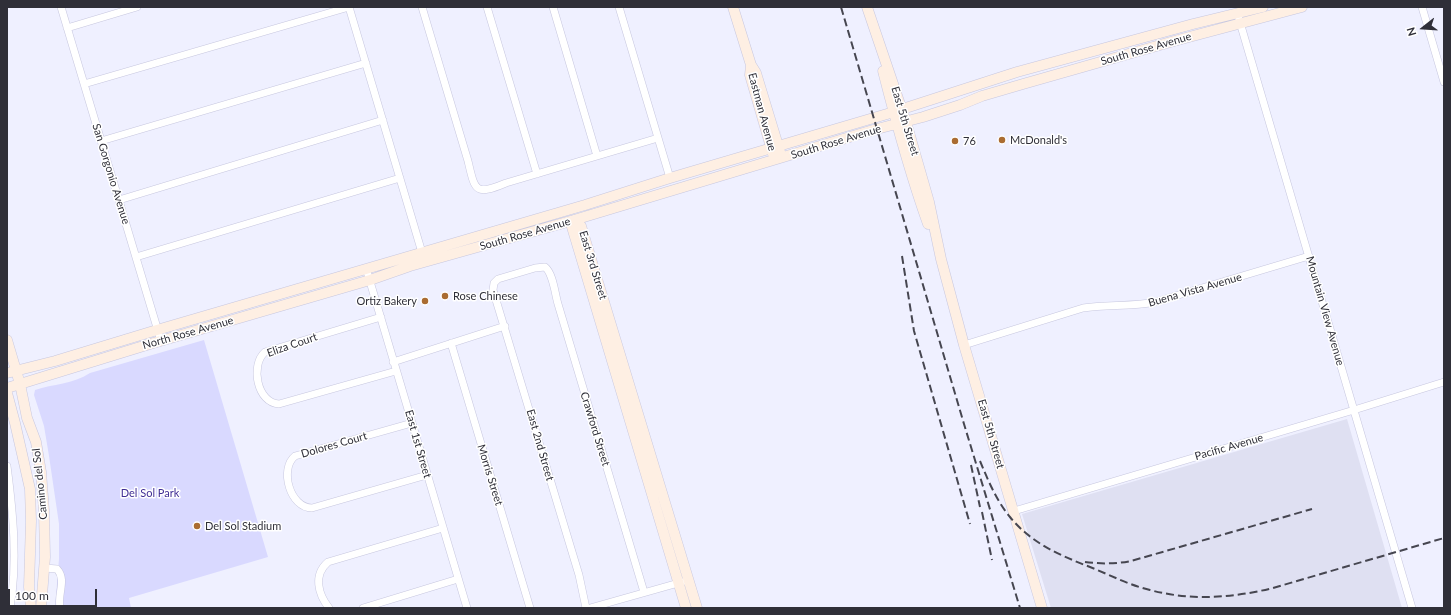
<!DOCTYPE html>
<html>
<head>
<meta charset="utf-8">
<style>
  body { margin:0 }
  #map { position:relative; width:1451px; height:615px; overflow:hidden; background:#eff0ff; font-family:Lato,sans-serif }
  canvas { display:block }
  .frame { position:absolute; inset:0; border:8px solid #2f2f38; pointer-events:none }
  .north { position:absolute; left:1403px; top:8px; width:40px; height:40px; -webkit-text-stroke:3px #fff; paint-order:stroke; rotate:253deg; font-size:11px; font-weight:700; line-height:16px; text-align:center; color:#2f2f38 }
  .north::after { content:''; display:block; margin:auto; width:14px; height:18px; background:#2f2f38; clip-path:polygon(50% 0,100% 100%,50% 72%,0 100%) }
  .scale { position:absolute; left:8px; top:589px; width:89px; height:18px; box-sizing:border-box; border:2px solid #2f2f38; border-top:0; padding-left:5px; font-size:12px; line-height:14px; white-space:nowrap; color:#2f2f38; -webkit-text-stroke:3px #fff; paint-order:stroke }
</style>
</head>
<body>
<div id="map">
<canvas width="1451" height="615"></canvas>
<div class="frame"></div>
<div class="north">N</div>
<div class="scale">100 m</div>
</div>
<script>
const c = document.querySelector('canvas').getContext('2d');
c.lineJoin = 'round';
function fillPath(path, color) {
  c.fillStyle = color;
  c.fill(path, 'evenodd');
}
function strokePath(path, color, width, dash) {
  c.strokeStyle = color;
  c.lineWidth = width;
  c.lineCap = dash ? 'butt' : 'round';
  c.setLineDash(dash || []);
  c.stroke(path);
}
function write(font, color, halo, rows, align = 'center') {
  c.font = font + ' Lato,sans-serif';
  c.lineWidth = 3;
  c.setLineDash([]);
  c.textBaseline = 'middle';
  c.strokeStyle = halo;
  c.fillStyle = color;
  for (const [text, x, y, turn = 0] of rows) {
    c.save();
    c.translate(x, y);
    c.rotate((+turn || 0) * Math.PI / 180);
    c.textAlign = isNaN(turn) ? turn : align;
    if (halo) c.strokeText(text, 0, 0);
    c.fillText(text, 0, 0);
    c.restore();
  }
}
const built = new Path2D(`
  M1347 419 1402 608H1051L1022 514Z`);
const green = new Path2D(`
  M204 340 268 557 129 598 131 608H55L59 559V524L49 456 44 426 34 395 35 390C53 384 73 384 90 373Z`);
const street = new Path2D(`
  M61 7 161 341
  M349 7 423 256
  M422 7 468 161C475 191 475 196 506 183L658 138
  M487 7 537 174
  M553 7 597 156
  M619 7 670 178
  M1422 7 1444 82
  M1239 19 1412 608
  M67 28 137 7
  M84 84 349 7
  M101 141 366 63
  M119 200 383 120
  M136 257 400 178
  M366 268 467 608
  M381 317 265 352C250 365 257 403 279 404L396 371
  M451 343 530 608
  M964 345 1083 308C1107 304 1131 307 1155 302L1309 256
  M393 362 505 326
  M412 423 295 456C279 469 290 508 312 508L427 475
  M7 466C13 512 18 562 10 608
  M1014 511 1354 410 1444 382
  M45 568 57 569C67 580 57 594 60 608
  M329 608C318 594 313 575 328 562L443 528
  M363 608 458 579
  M586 608 579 575 493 290 494 283 498 279 535 268 545 267C553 273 555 294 558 304L644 592
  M590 608 682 582`);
const secondary = new Path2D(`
  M733 7 751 65 756 73 780 152
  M867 7 906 122 929 202 941 259 964 345 1042 608
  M751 65 750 75 773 154
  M883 71C896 122 910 174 928 224
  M574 220 581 226 697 608
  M574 220 572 227 686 608
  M7 340 20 384 27 418 36 442 41 472 44 511 45 557 41 608
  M7 373 55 361 157 330 585 205 670 178 887 114 1017 72 1193 24 1263 7
  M7 388 150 344 370 280 410 266 574 220 873 130 923 117 960 105 982 96 1023 84 1174 41 1302 7
  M7 393 15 423 30 489 31 521 29 587 31 608`);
const rail = new Path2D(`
  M841 7 964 424 1020 608
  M902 256 914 331 970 524
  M980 461C988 480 996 500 1010 517 1031 543 1059 555 1090 567 1110 575 1129 585 1150 590 1191 601 1232 598 1273 588L1444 538
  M971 465 980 507
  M982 512 992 560
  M1085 562C1101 564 1116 564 1131 561L1312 509`);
const markers = [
  [1002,140,4,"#aa6c31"],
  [955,141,4,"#aa6c31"],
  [445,296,4,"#aa6c31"],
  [425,301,4,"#aa6c31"],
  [197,526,4,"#aa6c31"]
];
const streetNames = [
  ["South Rose Avenue",1146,49,-16],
  ["Eastman Avenue",762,112,75],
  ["East 5th Street",905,121,73],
  ["South Rose Avenue",836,142,-17],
  ["San Gorgonio Avenue",111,174,73],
  ["South Rose Avenue",525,234,-16],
  ["East 3rd Street",593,265,73],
  ["Buena Vista Avenue",1195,290,-16],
  ["Mountain View Avenue",1325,311,74],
  ["North Rose Avenue",188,333,-16],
  ["Eliza Court",292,345,-19],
  ["Crawford Street",595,429,73],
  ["East 5th Street",991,434,74],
  ["East 1st Street",418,444,74],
  ["Dolores Court",334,445,-16],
  ["East 2nd Street",540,445,74],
  ["Pacific Avenue",1229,447,-16],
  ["Morris Street",490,475,73],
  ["Camino del Sol",40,484,-96]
];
const poiNames = [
  ["McDonald's",1010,140],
  ["76",963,141],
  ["Rose Chinese",453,296],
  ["Ortiz Bakery",417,301,"right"],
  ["Del Sol Stadium",205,526]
];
const parkNames = [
  ["Del Sol Park",150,493]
];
fillPath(built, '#dfe0f2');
fillPath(green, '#d9d9ff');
strokePath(street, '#c7c7df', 8);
strokePath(secondary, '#c7c7df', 11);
strokePath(street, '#fff', 7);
strokePath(secondary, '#feefe3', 10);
strokePath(rail, '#464650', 2, [8, 4]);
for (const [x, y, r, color] of markers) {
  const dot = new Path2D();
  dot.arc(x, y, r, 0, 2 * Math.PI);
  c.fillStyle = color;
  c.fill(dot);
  strokePath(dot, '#fff', 1.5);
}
write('11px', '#2f2f38', '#fff', streetNames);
write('11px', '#2f2f38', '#fff', poiNames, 'left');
write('11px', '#402e94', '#fff', parkNames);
</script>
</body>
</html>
